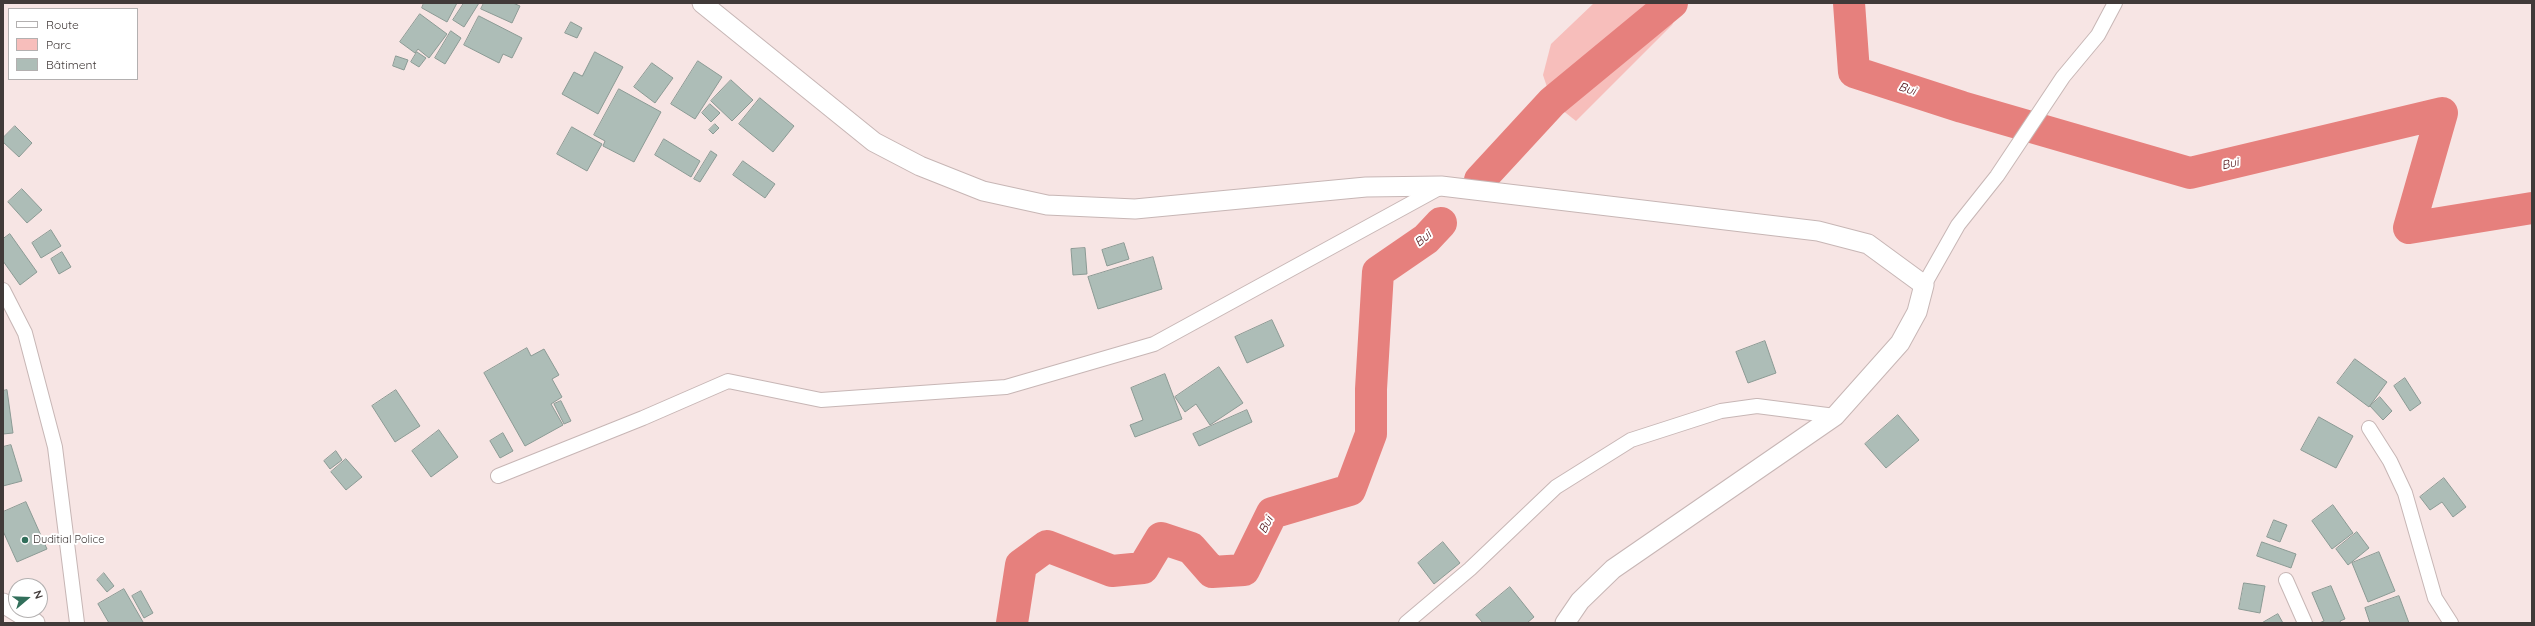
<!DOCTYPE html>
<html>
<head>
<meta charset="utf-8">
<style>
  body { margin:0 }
  #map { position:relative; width:2535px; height:626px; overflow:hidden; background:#f7e5e4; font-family:Quicksand,sans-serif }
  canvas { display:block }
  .frame { position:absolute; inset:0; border:4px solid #413a39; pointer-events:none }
  .legend { position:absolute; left:8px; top:8px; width:130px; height:72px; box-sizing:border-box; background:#fff; border:1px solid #b3b0b0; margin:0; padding:5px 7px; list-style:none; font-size:12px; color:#413a39 }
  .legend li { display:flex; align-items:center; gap:8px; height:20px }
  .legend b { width:20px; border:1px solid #b3b0b0 }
  .north { position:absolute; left:8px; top:578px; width:40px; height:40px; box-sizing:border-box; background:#fff; border:1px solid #b3b0b0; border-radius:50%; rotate:71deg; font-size:11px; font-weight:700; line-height:16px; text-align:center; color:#413a39 }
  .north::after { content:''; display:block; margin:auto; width:14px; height:18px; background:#326f5b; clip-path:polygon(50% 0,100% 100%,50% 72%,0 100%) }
</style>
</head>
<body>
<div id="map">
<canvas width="2535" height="626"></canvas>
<div class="frame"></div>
<ul class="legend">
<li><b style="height:5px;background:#fff"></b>Route</li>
<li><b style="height:11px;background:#f7bebb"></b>Parc</li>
<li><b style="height:11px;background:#adbdb7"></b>Bâtiment</li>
</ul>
<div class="north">N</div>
</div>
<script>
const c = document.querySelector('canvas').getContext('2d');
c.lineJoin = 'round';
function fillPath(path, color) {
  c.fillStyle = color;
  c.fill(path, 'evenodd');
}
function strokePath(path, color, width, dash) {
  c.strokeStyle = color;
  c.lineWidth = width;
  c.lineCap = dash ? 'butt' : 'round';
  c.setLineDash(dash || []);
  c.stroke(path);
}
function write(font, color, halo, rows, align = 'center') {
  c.font = font + ' Quicksand,sans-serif';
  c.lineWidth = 4;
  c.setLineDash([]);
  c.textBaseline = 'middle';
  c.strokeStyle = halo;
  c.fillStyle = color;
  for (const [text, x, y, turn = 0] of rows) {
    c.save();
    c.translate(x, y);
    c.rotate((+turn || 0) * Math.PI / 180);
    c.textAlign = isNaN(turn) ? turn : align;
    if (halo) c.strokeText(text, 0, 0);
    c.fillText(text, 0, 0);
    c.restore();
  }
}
const green = new Path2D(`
  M1594 3H1684L1672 25 1576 121 1552 102 1543 75 1551 44Z`);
const river = new Path2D(`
  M1849 3 1854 72 1962 107 2190 173 2442 113 2409 228 2532 208
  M1480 180 1552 102 1672 3
  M1012 623 1021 565 1047 546 1112 571 1143 568 1161 538 1191 548 1212 572 1244 570 1272 513 1350 490 1371 434V389L1378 272 1426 239 1441 223`);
const building = new Path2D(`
  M424 3H457L447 22 422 8Z
  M464 3H479L464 27 453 20Z
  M484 3H513L520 6 512 23 481 9Z
  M420 14 447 34 429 58 418 49 415 53 400 42Z
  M479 16 522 38 512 58 503 54 499 63 464 45Z
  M571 22 582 28 577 38 565 33Z
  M451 31 461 38 445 64 435 58Z
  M417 52 426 58 419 67 411 62Z
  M595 52 623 67 598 114 562 94 574 72 582 76Z
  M396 56 408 60 404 70 393 66Z
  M698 61 722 77 695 119 671 104Z
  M652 63 673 78 655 103 634 87Z
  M731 80 753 100 732 121 711 101Z
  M619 89 661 112 634 162 603 146 605 141 594 135Z
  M760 98 794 126 773 152 739 124Z
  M710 104 720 113 711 122 702 113Z
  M715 124 719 128 713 134 709 130Z
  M15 126 32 143 19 157 3 142V138Z
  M572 127 602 144 587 171 557 154Z
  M664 139 700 161 691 177 655 155Z
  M711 151 717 155 700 182 694 179Z
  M743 161 775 184 765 198 733 175Z
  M22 189 42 210 27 223 8 202Z
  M51 230 61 246 41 258 32 243Z
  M10 234 37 272 20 285 3 261V239Z
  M1124 243 1129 259 1107 266 1102 250Z
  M1085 248 1087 274 1073 275 1071 249Z
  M62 252 71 267 59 274 51 259Z
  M1153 257 1162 289 1098 309 1088 277Z
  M1272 320 1284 346 1247 363 1235 337Z
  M1765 341 1776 373 1748 383 1736 352Z
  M527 348 531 356 544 349 559 375 552 379 562 397 551 404 563 425 525 446 484 373Z
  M2355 359 2387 382 2369 407 2337 383Z
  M1219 367 1243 403 1210 425 1196 404 1185 412 1175 397Z
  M1165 374 1182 419 1135 437 1130 425 1143 420 1131 388Z
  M2405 378 2421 403 2410 411 2394 386Z
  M7 390 13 433 3 434V391Z
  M396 390 420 426 395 442 372 406Z
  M2380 397 2392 411 2383 420 2370 406Z
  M561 401 571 421 564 424 554 404Z
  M1247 410 1252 422 1199 446 1193 434Z
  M1898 415 1919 440 1886 468 1865 444Z
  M2319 417 2353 436 2336 468 2301 450Z
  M439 430 458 457 431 477 412 451Z
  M503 433 513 451 500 458 490 441Z
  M11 445 22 481 3 486V447Z
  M336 451 342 460 330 469 324 461Z
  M346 459 362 477 346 490 331 472Z
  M2444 478 2466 507 2453 517 2442 502 2430 510 2420 497Z
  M26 502 47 549 17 562 3 531V512Z
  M2333 505 2353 533 2332 549 2312 521Z
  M2274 520 2287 525 2280 542 2267 537Z
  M2357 532 2369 548 2348 565 2336 549Z
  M1443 542 1460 563 1434 584 1418 563Z
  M2262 542 2296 554 2291 568 2257 556Z
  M2379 552 2395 591 2368 602 2352 563Z
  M104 573 114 586 107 592 97 580Z
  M2244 583 2265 586 2260 613 2239 609Z
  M2331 586 2345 619 2340 621 2341 623H2319L2324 621 2312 593Z
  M1510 587 1534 617 1527 623H1483L1476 615Z
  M124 589 143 622 142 623H109L98 604Z
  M141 591 153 613 144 618 132 596Z
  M2399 596 2409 623H2370L2365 608Z
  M2278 614 2283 623H2262Z`);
const street = new Path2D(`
  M1924 285 1958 225 1997 176 2063 77 2098 35 2115 3
  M3 290 25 333 55 447 77 623
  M2369 428 2390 461 2405 493 2435 598 2451 623
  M498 476 643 418 728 381 821 400 1006 387 1154 344 1441 187
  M2286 580 2305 623
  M1406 623 1470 569 1556 487 1631 440 1721 411 1757 406 1835 416`);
const secondary = new Path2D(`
  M702 3 874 142 920 166 983 191 1047 205 1135 209 1366 187 1441 186 1818 231 1868 244 1924 285 1917 312 1900 343 1835 416 1613 569 1580 601 1565 623
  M3 603 35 623`);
const markers = [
  [25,540,4,"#326f5b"]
];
const poiNames = [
  ["Duditial Police",33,540]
];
const waterNames = [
  ["Bui",1907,89,18],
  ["Bui",2230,164,-13],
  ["Bui",1423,239,-40],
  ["Bui",1266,525,-62]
];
fillPath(green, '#f7bebb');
strokePath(river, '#e6807d', 32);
fillPath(building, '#adbdb7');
strokePath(building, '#8b9a94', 1);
strokePath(street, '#c7b6b5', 16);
strokePath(secondary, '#c7b6b5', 21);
strokePath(street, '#fff', 14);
strokePath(secondary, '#fff', 19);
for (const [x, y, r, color] of markers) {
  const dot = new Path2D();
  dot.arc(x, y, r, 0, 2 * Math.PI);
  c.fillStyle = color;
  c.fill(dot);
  strokePath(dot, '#fff', 1.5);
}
write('11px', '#413a39', '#fff', poiNames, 'left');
write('italic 12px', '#4f0f14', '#fff', waterNames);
</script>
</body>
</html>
